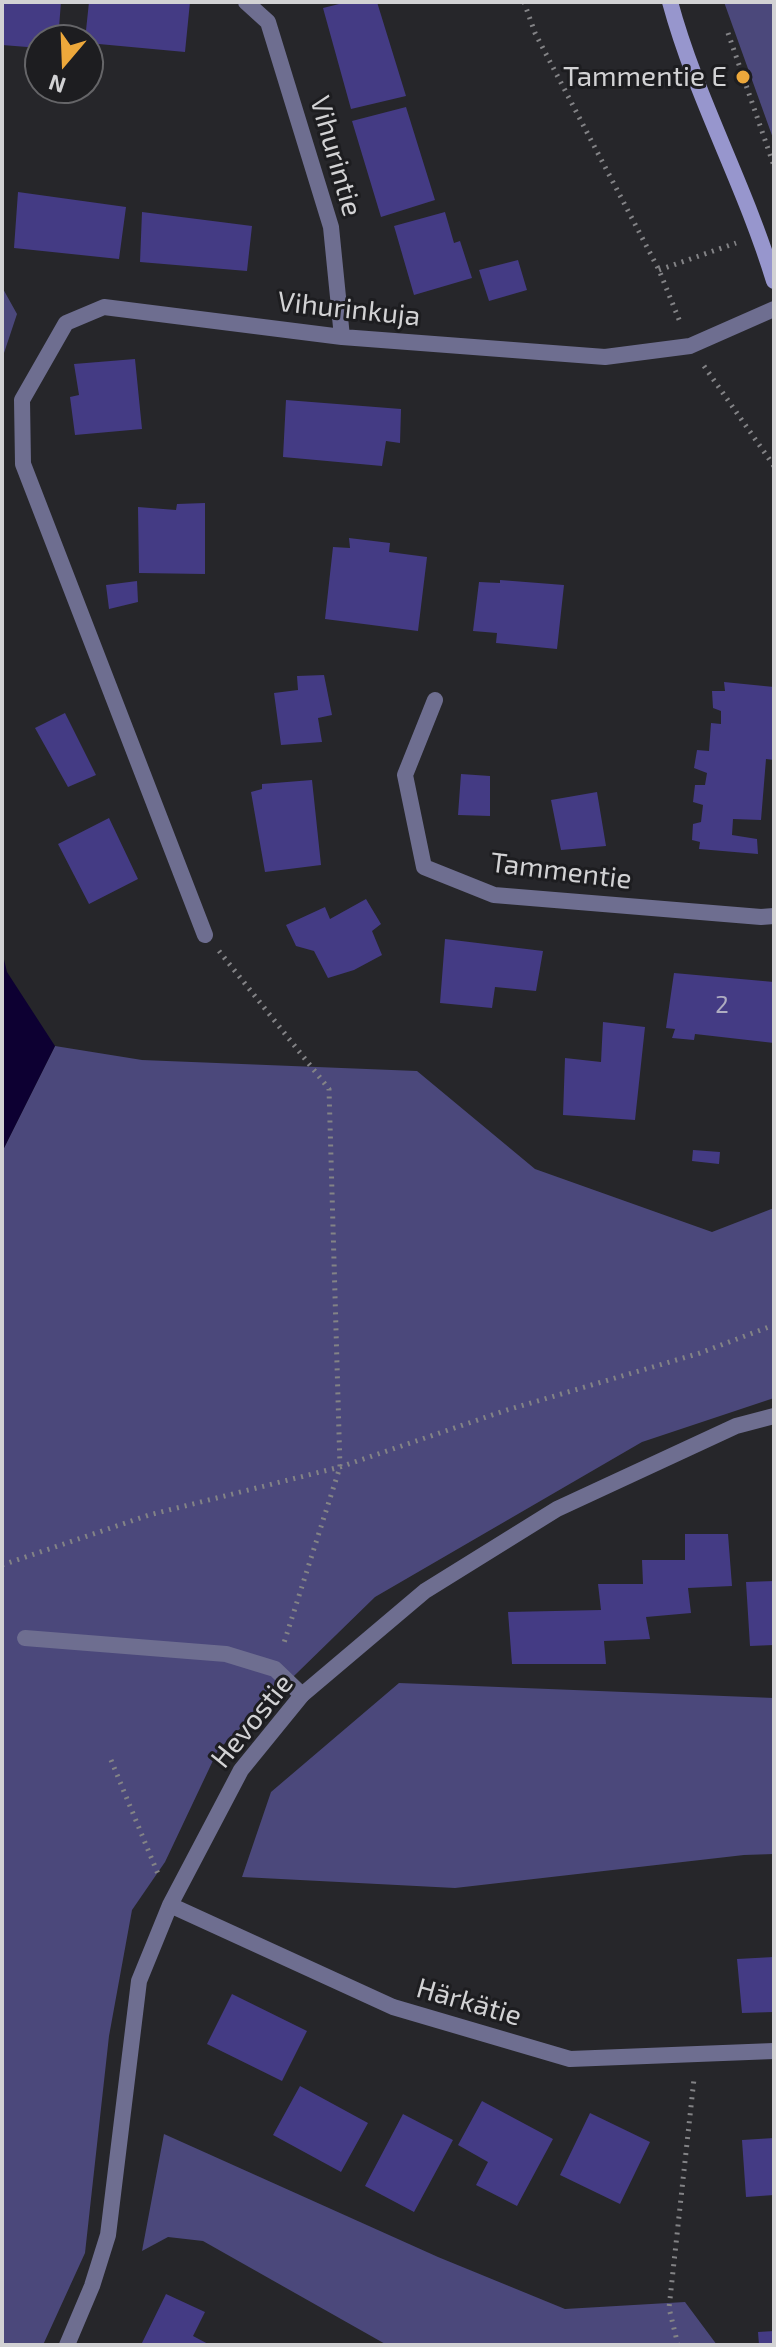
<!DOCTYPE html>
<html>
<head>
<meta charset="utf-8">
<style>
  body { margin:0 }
  #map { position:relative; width:776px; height:2347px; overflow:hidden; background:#26262a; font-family:"Exo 2",sans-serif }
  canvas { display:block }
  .frame { position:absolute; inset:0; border:4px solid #d2d2d4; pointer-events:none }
  .north { position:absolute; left:24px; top:24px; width:80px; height:80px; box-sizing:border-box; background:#1d1d20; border:2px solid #656568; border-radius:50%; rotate:199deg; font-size:22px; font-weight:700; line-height:32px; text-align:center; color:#d2d2d4 }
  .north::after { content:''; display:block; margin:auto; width:28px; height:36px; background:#eda83b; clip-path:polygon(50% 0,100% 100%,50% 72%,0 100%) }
</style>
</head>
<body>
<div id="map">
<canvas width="776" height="2347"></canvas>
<div class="frame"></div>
<div class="north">N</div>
</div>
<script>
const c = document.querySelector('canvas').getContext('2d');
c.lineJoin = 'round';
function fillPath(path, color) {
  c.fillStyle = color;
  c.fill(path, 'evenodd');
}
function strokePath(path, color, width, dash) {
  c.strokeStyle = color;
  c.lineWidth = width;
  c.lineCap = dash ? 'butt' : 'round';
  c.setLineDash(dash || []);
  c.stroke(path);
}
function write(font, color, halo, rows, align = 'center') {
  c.font = font + ' "Exo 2",sans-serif';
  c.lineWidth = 6;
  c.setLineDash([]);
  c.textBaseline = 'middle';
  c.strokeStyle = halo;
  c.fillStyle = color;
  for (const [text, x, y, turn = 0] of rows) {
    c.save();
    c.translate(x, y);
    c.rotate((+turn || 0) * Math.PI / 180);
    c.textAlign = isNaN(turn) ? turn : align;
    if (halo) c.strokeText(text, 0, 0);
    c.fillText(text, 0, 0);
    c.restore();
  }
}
const green = new Path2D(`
  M724 2H774V141Z
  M2 287 17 314 2 359Z
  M55 1046 142 1060 417 1071 535 1169 712 1232 774 1208V1398L642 1442 375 1597 218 1750 165 1862 132 1910 109 2036 85 2253 43 2345H2V1152Z
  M399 1683 774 1698V1854L744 1855 455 1888 242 1877 271 1792Z
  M164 2134 438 2257 565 2309 685 2302 717 2345H387L203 2241 168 2237 142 2251Z`);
const water = new Path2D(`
  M2 951 7 972 55 1046 2 1152Z`);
const building = new Path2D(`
  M2 2H61L58 40H40V48L2 45Z
  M89 2H190L185 52 88 43V40H85Z
  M347 2H377L406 96 351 109 323 8Z
  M406 107 435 200 381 217 352 121Z
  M18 192 126 207 119 259 14 248Z
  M142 212 252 226 247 271 140 262Z
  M445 212 454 243 460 241 472 278 414 295 394 226Z
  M518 260 527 290 489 301 479 270Z
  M135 359 142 429 75 435 70 397 79 395 74 364Z
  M286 400 401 409 400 443 386 441 382 466 283 457Z
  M205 503V574L139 573 138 507 176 510 177 504Z
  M349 538 390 543 389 552 427 557 418 631 325 619 333 547 350 548Z
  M500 580 564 585 557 649 496 643 497 633 473 631 479 582 500 583Z
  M137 581 138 602 109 609 106 585Z
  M324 675 332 715 318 718 322 742 281 745 274 693 298 690 297 676Z
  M724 682 774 687V760L766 759 761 820 733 819 732 835 757 839 758 854 699 849 700 842 692 840 693 824 701 822 703 805 693 802 695 785H705L707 773 694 768 697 750 709 751 711 723 721 724V711L713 708 712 691H725Z
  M65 713 96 775 68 787 35 728Z
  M461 774 490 776V816L458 815Z
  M312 780 321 865 265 872 251 792 262 789V784Z
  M597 792 606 846 561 850 551 800Z
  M109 818 138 879 89 904 58 844Z
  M366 899 381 924 372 931 382 955 354 970 328 978 314 951 296 946 286 925 325 907 330 919Z
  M445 939 543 951 536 991 495 987 492 1008 440 1003Z
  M674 973 774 982V1043L695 1034 694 1040 672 1038 675 1029 666 1028Z
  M603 1022 645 1027 635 1120 563 1115 565 1058 601 1062Z
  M693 1150 720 1152 719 1164 692 1161Z
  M685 1534H728L732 1586 688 1588 691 1613 646 1617 650 1639 604 1641 606 1664H512L508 1612 601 1610 598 1584H643L642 1560H685Z
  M774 1581V1645L750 1646 746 1582Z
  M774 1957V2012L742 2013 737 1959Z
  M232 1994 307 2031 282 2081 207 2044Z
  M300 2086 368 2123 341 2172 273 2135Z
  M482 2101 553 2139 517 2206 476 2185 488 2162 458 2145Z
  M590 2113 650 2142 620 2204 560 2175Z
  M403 2114 453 2140 414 2212 365 2186Z
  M774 2138V2195L746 2197 742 2140Z
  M166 2294 205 2312 193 2336 210 2345H141Z
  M774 2331V2345H759L758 2332Z`);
const path = new Path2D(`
  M524 2 535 33 659 270 680 322
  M728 33 774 166
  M659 270 736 243
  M704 366 774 466
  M219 951 329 1089 340 1467 283 1646
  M2 1565 149 1515 340 1467 507 1410 700 1353 774 1325
  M111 1760 158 1874
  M678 2345 669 2308 694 2079`);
const lane = new Path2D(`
  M25 1638 226 1654 275 1669 302 1695`);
const street = new Path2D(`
  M246 2 268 22 331 227 342 337
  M435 700 405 775 424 867 494 895 761 917 774 916
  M205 935 23 464 22 400 66 323 104 307 342 337 605 357 690 346 774 309
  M170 1905 393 2007 570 2059 774 2051
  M67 2345 92 2286 108 2235 139 1981 170 1905 241 1770 302 1695 425 1591 557 1509 736 1426 774 1416`);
const secondary = new Path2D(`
  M670 2C696 98 745 185 774 281`);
const markers = [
  [743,77,8,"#eda83b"]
];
const numberNames = [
  ["2",722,1005]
];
const poiNames = [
  ["Tammentie E",727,77]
];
const streetNames = [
  ["Vihurintie",336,156,74],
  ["Vihurinkuja",349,309,6],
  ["Tammentie",561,871,7],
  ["Hevostie",252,1721,-51],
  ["Härkätie",469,2002,16]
];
fillPath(green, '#4b487b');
fillPath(water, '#0d0032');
fillPath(building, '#443b84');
strokePath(path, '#838386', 5, [2, 6]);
strokePath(lane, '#6e6e90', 16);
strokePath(street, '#6e6e90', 16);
strokePath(secondary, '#9796cd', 16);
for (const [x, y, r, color] of markers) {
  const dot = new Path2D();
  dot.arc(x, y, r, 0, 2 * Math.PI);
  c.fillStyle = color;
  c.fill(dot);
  strokePath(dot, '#1d1d20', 3);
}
write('24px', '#aeacc0', null, numberNames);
write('28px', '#d2d2d4', '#1d1d20', poiNames, 'right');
write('28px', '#d2d2d4', '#1d1d20', streetNames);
</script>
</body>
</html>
